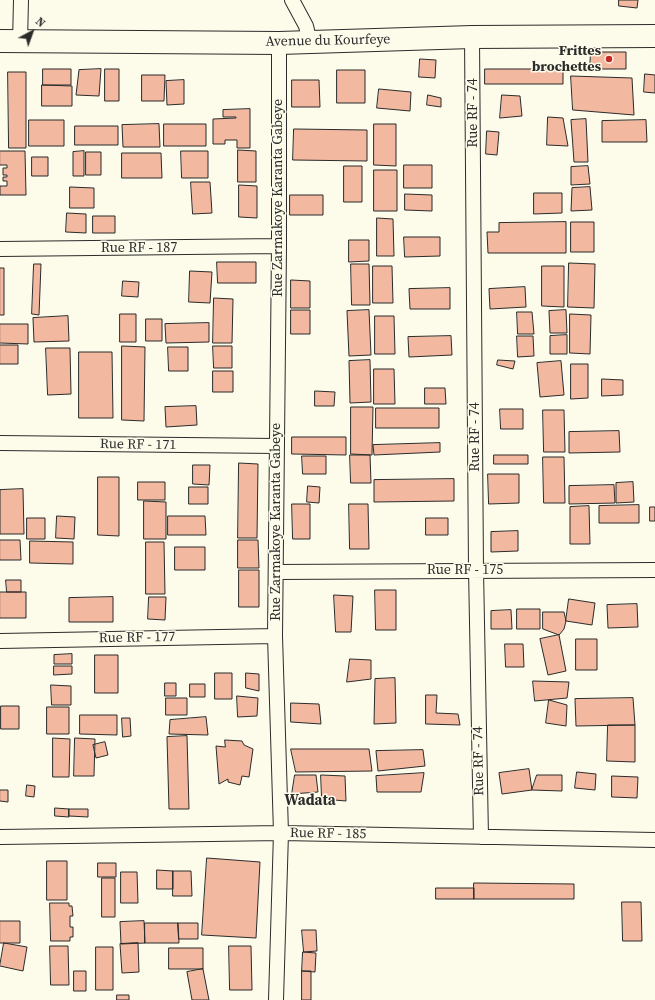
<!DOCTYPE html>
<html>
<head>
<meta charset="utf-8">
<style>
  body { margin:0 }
  #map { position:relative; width:655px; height:1000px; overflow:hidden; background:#fdfbea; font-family:"Source Serif 4",serif }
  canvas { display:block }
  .north { position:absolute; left:12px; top:12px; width:40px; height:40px; -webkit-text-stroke:3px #fdfbea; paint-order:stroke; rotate:41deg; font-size:11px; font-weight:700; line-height:16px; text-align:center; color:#2b2b2b }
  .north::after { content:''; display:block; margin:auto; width:14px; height:18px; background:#2b2b2b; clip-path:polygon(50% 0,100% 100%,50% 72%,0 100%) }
</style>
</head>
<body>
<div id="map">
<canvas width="655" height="1000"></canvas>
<div class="north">N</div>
</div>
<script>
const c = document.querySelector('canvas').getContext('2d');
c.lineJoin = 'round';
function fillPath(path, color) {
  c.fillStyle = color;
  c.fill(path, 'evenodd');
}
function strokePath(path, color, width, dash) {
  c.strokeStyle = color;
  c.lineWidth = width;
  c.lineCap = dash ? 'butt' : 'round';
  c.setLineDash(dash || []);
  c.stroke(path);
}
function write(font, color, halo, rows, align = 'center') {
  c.font = font + ' "Source Serif 4",serif';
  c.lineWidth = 3;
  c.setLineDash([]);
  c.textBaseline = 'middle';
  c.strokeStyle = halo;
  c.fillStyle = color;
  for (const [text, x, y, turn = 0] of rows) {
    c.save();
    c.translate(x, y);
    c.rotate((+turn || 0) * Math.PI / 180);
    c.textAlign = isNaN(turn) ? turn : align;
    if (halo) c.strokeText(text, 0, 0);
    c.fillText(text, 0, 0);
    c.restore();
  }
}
const building = new Path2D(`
  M619 0H638L637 8 619 6Z
  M591 52H626V69H590Z
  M420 59 436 60 435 78 419 77Z
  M43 69H71V85H43Z
  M101 69 99 96 76 95 79 70Z
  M105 69H119V101H105Z
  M485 69H563V84H485Z
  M337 70H365V103H337Z
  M8 72H26V148H9Z
  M645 74 655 75V93L644 92Z
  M142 75H165L164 101H142Z
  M571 76 632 78 634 115 573 110Z
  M184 80V104L167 105 166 81Z
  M292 80H319L320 107H292Z
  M42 85 72 86V106H42Z
  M379 89 411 92 410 111 377 108Z
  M428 95 441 98V107L427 105Z
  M502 95 520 96 522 116 500 118Z
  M250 109V148H237V140H225V144H213V119L236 118V117H223V110Z
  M548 117 563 118 568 146 547 145Z
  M586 119 588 162H574L571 120Z
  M29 120H64V146H29Z
  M646 120 647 142H602V121Z
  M159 124 160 147H123L122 125Z
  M164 124H206V146H164Z
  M374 124H396V166L374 165Z
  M75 126H118V145H75Z
  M294 129 367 130V161L293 160Z
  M487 131 499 132 497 155 486 154Z
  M238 150 256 151V182H238Z
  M0 151H25L26 195H0V186H7V181H3V177H7V175H3V168H7V165H0Z
  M84 151V176H73V152Z
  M181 151H208V178H182Z
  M86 152H101V175H86Z
  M122 153H161L162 178H122Z
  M32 157H48V176H32Z
  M404 165H432V188H404Z
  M344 166H362V202H344Z
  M588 166 590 184 571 185V167Z
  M374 170H397V211H374Z
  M191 182H210L212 213 193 214Z
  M239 185 257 186V218L239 217Z
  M70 187 94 188V208H70Z
  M590 187 592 210 571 211 572 188Z
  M534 193H562V213L534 214Z
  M405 194 432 195V211L405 210Z
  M290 195H323V215H290Z
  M67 213 86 214V233L66 232Z
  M93 216H115V233H93Z
  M377 218 393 219 394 256H377Z
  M566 222V253H488L487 232H499V223Z
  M571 222H594V252H571Z
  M404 237H440V256L405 257Z
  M349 240H369V261L349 262Z
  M217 262H256V283H218Z
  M569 263 595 264 594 308 568 307Z
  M34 264H41L39 315 32 314Z
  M351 264H369L370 305H352Z
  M373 266H392L393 303H373Z
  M542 266H564V307L542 306Z
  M0 268H4V315H0Z
  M190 271 212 272 210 303 189 302Z
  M291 280 310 281V308H291Z
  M123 281 139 282 138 297 122 296Z
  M525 287 526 307 490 309 489 289Z
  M450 288V309H410L409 289Z
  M214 298 233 299 232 343H213Z
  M291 310H310V334H291Z
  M369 310 371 355 349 356 347 311Z
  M566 310 567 333H550L549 311Z
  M517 312H532L534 334H518Z
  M120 314H136V342H120Z
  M570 314 591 315 590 354 570 353Z
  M68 316 69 341 34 342 33 318Z
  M375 316H394L395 354H375Z
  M146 319H162V341H146Z
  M209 323V342L166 343 165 324Z
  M0 324H28V344L0 343Z
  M567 335V354H550V336Z
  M451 336 452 355 409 357 408 337Z
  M517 336H533L534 356 518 357Z
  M0 345H18V364H0Z
  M122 346 145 347 144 421 122 420Z
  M213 346H232V368H214Z
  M168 347H188V371H169Z
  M46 348H70L71 394 48 395Z
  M79 352H112L113 418H79Z
  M370 360 371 402 350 403 349 361Z
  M498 360 515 361 513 369 497 365Z
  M561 361 564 395 540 397 537 363Z
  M571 364H588V398L571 399Z
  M374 369H394L395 404H374Z
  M213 371H233V392H213Z
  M602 379 623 380V395L602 396Z
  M425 388H445L446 404H425Z
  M315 391 335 392 334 406H315Z
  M196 406 197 425 166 427 165 407Z
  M351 407H373L372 455 351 454Z
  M376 408H439V428H376Z
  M500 409H523V429H501Z
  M543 410H564L565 452H544Z
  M619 431 620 452 569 453V432Z
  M292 437H346V455L292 454Z
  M440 443V452L374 455 373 445Z
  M350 455H370L371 483H351Z
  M494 455H528V464H494Z
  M302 456H326V474H303Z
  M543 457H564L565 503H544Z
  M239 463 258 464 257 538H238Z
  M193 465H210L209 485 193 484Z
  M488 474H519V503L489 504Z
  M98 477H119V536L98 535Z
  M454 479V501L374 502V480Z
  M138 482H165V500H138Z
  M633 482 634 502 616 503V483Z
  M614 485 615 503 569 504V486Z
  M308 486 320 487 319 503 307 502Z
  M189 487H208V504H189Z
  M23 489 24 534H0V490Z
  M144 501 166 502V539H144Z
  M292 504H310V539H293Z
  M349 504H368L369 549H350Z
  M639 505V523H599V506Z
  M589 506 590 544H570V507Z
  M650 507H655V521H650Z
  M57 516 75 517 74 539 56 538Z
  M168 516H205L206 535H168Z
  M27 518H45V539H27Z
  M426 518H448V535H426Z
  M518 531V551L491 552V532Z
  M0 540H20L21 560H0Z
  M238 540H258L259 568H238Z
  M30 541 73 542V564L30 563Z
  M146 542H164L165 594H146Z
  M175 547H205V570H175Z
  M239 570H259V607H239Z
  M6 580H21V592H7Z
  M375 590H396V630H376Z
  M0 592H26V618H0Z
  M334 595 353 596 351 632H336Z
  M113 597V622H69V598Z
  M149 597H166L165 620 148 619Z
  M569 599 595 603 592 625 566 621Z
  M637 604 638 627 608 628 607 605Z
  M517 609H540V629H517Z
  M511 610 512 629H491V611Z
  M543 612H564L566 621 564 629 559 635 543 629Z
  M559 635 566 671 548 675 540 639Z
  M576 639H597V670H576Z
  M505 644H523L524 667H506Z
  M72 654V664H54V655Z
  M95 655H118V693H95Z
  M350 659 371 660V679L347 682Z
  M54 666H72V674L54 675Z
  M215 673H232V699H215Z
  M246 673 259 674V691L246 688Z
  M395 678 396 723 374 724 375 679Z
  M533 681 569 682 567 698 535 701Z
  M165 683H176V696H165Z
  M190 684H205V697H190Z
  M51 685 71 686V705H52Z
  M426 695H437L436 713 458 714 460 725 426 724Z
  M237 696 258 698 257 716 238 717Z
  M166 698H187V715H166Z
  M633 698 635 725 576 726 575 699Z
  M549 700 567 705 566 726 546 723Z
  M291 703 319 704 321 724 291 722Z
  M1 706H19V729H1Z
  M47 707H69V734H47Z
  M80 715H117V735L80 734Z
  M206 717 208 735 169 734 170 720Z
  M122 718H130L131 736 123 737Z
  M608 725H635V762L607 761Z
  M187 736 189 809H169L167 737Z
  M53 738 70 739 69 777H53Z
  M75 738 95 739 94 776H74Z
  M225 740 242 741 244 745 253 749 249 777 242 776 240 785 228 782V779L219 784 216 746 225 747Z
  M105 742 108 755 96 758 93 745Z
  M291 749H369L372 771 296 772Z
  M423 750 425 766 378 771 376 751Z
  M529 769 532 790 502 794 499 773Z
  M577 772 596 774 595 790 575 788Z
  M424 773 421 792H377L376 776Z
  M295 775H316L318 792 292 794Z
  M321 775 345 776 346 801 322 799Z
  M537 775H562V791L532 790Z
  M612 776 638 777 637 798 612 797Z
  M27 785 35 786 34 797 26 796Z
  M0 790H8V802L0 801Z
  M55 808 69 809V817L55 816Z
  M69 809H88V817L69 816Z
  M207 858 260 862 256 938 202 935Z
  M47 861H67V900H47Z
  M98 863H116V877H98Z
  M157 870 173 871V889H157Z
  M173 871H191L192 896H173Z
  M121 872H137L138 903H121Z
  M102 878H115V917H102Z
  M474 883 574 884V899H474Z
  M436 888H474V899H436Z
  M622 902H641L642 941H623Z
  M50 903H69V906H72L73 916H70V927H73V937H70V941H51Z
  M0 921H20V943H0Z
  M144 921 145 943 121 944 120 922Z
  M145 923H178L179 943H145Z
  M178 923H198V939H179Z
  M302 930H316L317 951 304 952Z
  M4 943 27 947 23 971 0 966Z
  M138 943 139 972 122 973 120 944Z
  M50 946H68L69 985H51Z
  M229 946H251L252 990H230Z
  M96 947H113V990H96Z
  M169 948H203V969H169Z
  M303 952 316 953 315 972 302 971Z
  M203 969 209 1000H192L187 972Z
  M74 971H86V991H74Z
  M302 971H311V1000H302Z
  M117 995H129V1000H117Z`);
const minor = new Path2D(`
  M292 0 306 26 310 43
  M472 37 476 569 481 837
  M20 42 21 0
  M0 249 279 246
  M0 443 276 446
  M276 572 655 570
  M0 641 275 636
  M0 837 281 833 655 840
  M276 1000 281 833 275 636 279 246V43`);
const primary = new Path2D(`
  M0 41 279 43 472 37 655 36`);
const markers = [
  [609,59,4,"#c62828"]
];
const streetNames = [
  ["Avenue du Kourfeye",328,41,-1],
  ["Rue RF - 74",473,113,-90],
  ["Rue Zarmakoye Karanta Gabeye",278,198,-90],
  ["Rue RF - 187",139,248],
  ["Rue RF - 74",475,437,-90],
  ["Rue RF - 171",138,445,1],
  ["Rue Zarmakoye Karanta Gabeye",276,522,-90],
  ["Rue RF - 175",465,570],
  ["Rue RF - 177",137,638,-1],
  ["Rue RF - 74",479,761,-91],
  ["Rue RF - 185",328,834,1]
];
const poiNames = [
  ["Frittes",601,51],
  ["brochettes",601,67]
];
const neighbourhoodNames = [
  ["Wadata",310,801]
];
fillPath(building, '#f2b8a0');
strokePath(building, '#2b2b2b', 1);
strokePath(minor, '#2b2b2b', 16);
strokePath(primary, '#2b2b2b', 24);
strokePath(minor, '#fdfbea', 14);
strokePath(primary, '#fdfbea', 22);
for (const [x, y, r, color] of markers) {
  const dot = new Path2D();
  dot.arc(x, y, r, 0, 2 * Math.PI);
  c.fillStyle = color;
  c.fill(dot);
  strokePath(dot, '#fdfbea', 1.5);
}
write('14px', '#2b2b2b', '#fdfbea', streetNames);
write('bold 14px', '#2b2b2b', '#fdfbea', poiNames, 'right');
write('bold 15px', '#2b2b2b', '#fdfbea', neighbourhoodNames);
</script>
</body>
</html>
